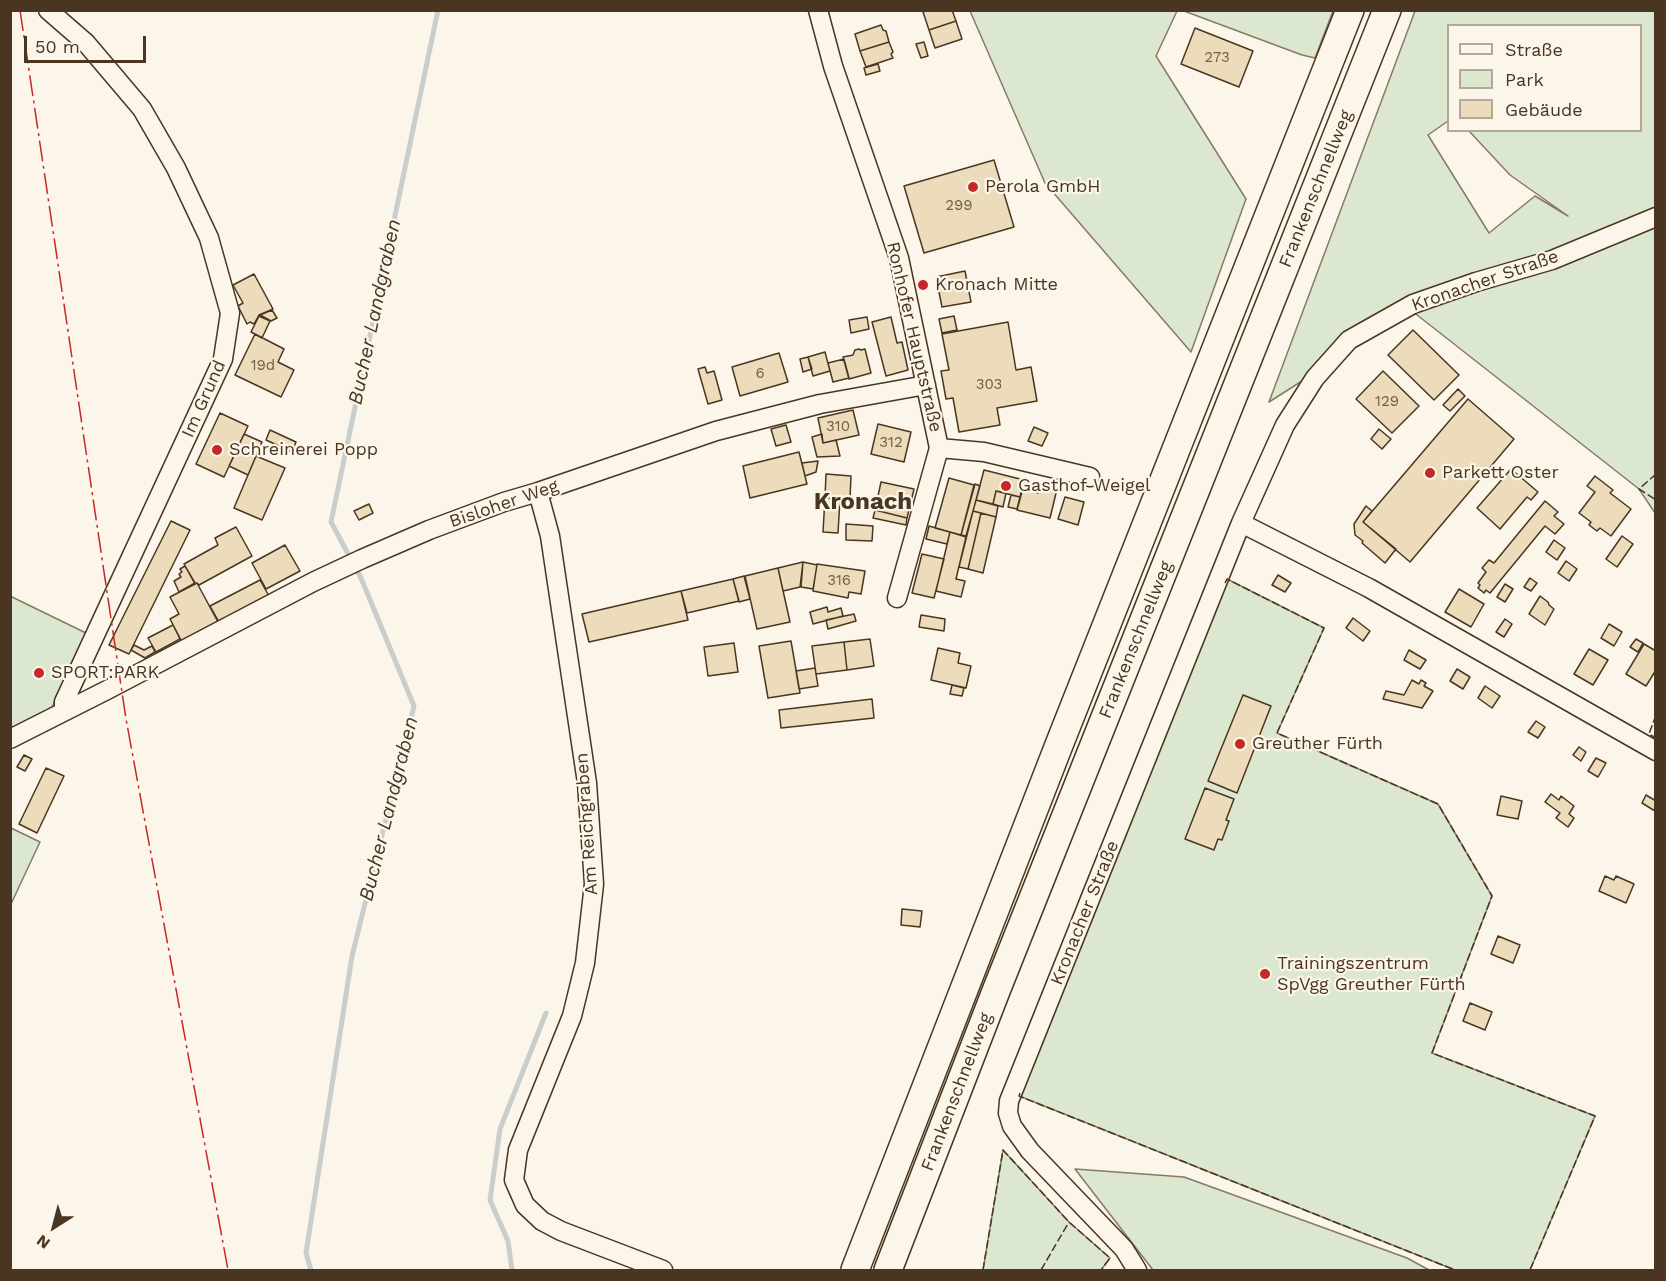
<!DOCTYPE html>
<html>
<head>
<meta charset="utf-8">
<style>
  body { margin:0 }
  #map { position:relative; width:1666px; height:1281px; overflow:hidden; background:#fbf6e9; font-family:"Work Sans",sans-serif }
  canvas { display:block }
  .frame { position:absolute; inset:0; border:12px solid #4a3520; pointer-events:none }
  .legend { position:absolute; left:1447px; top:24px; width:195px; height:108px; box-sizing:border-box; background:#fbf6e9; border:2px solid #b4a999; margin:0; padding:8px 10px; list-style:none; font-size:18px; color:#4a3520 }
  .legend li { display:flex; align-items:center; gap:12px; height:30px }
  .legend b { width:30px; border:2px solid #b4a999 }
  .north { position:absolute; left:24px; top:1197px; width:60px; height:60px; -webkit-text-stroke:4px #fbf6e9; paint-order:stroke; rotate:216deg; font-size:16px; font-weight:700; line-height:24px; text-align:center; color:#4a3520 }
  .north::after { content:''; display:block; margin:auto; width:21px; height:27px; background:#4a3520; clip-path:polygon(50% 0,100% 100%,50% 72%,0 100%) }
  .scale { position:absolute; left:24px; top:36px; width:122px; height:27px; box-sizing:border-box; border:3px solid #4a3520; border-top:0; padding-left:8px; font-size:18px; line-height:21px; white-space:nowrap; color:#4a3520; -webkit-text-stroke:4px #fbf6e9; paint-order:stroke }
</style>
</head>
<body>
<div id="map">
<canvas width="1666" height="1281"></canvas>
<div class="frame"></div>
<ul class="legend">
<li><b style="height:8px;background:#fbf6e9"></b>Straße</li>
<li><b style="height:16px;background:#dce7d0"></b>Park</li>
<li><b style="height:16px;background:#ecdcbc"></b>Gebäude</li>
</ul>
<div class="north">N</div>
<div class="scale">50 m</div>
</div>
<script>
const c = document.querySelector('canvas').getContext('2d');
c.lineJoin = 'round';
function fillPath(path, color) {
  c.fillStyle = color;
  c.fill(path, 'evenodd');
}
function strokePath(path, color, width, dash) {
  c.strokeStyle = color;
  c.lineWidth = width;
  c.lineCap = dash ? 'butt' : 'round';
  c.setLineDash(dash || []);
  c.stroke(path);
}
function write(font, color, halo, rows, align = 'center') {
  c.font = font + ' "Work Sans",sans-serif';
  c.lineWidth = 4.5;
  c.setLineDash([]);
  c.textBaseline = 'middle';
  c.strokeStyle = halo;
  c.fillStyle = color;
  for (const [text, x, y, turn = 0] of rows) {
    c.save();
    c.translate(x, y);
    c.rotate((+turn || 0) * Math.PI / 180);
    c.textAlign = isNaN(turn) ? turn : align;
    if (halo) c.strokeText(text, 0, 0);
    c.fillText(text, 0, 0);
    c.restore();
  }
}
const green = new Path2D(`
  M970 11H1177L1156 56 1246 199 1191 352 1045 183Z
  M1184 11 1333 10V11L1315 58 1302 55Z
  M1415 11H1655V513L1639 489 1412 311 1269 402ZM1448 26H1640V130L1469 131 1510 175 1568 216 1535 196 1489 233 1428 135 1448 121Z
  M1227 579 1324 628 1277 733 1438 804 1492 896 1432 1053 1595 1116 1530 1270H1455L1019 1096Z
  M10 596 88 634 49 713 11 729Z
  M11 828 40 842 11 904Z
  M1003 1150 1069 1222 1110 1258 1101 1270H983Z
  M1075 1169 1184 1177 1407 1258 1429 1270H1153Z`);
const stream = new Path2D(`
  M311 1270 306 1253 352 956 414 706 361 578 331 522 438 10
  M512 1270 508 1241 490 1200 500 1129 546 1013`);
const building = new Path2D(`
  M928 10H952L956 21 929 30 923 12Z
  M956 21 962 39 935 48 929 30Z
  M881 25 883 30 886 31 889 42 860 51 855 34Z
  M1195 28 1253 51 1239 87 1181 64Z
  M889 42 893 52 891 54 893 58 866 67 860 51Z
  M924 42 928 56 921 58 916 44Z
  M878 64 880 71 866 75 864 68Z
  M994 160 1014 227 924 253 904 186Z
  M965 271 971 302 942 307 936 277Z
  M254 274 273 309 259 315 254 324 250 322 247 324 238 306 243 303 233 285Z
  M272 310 277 318 271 321 260 315Z
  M259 316 270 321 262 338 251 332Z
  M954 316 957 330 942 333 939 319Z
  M867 317 869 329 851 333 849 320Z
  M891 317 897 343 902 342 908 370 886 376 872 322Z
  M1008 322 1016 370 1031 367 1037 401 997 408 1000 425 959 432 953 398 946 399 941 371 949 370 942 334Z
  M1413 330 1459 375 1434 400 1388 355Z
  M255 334 284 349 278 362 294 370 281 397 235 375Z
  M859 349 861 350 865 349 871 373 849 379 843 357 853 355 855 350Z
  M825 352 830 371 813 376 808 357Z
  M779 353 788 382 740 396 732 367Z
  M808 357 812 369 803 372 800 359Z
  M844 359 849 378 833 382 828 363Z
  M705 367 707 373 714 371 722 400 708 404 698 369Z
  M1383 371 1419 406 1392 433 1356 399Z
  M1458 389 1465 396 1450 411 1443 405Z
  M1468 399 1514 439 1410 562 1363 522Z
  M853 410 859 435 823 443 818 418Z
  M220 413 248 426 224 477 196 464Z
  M878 424 911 432 904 462 871 454Z
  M786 425 791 442 776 446 771 429Z
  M1034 427 1048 433 1042 446 1028 441Z
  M1379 429 1391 439 1382 449 1371 439Z
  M270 430 296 442 292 452 266 440Z
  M244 434 262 442 248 475 229 466Z
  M822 434 823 443 836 440 840 456 817 457 812 437Z
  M799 452 807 484 750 498 743 466Z
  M256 456 285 468 262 520 234 508Z
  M818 461 816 472 805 476 802 463Z
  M1511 469 1538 492 1531 500 1527 497 1500 529 1477 508Z
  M984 470 1024 480 1020 497 996 491 993 504 976 500Z
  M826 474 851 476 850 499 825 498Z
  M1595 476 1613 490 1610 493 1631 509 1611 536 1600 528 1597 531 1589 525 1591 522 1579 513 1595 492 1587 486Z
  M949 478 974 485 961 535 935 528Z
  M881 482 914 489 907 518 875 510Z
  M975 484 980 486 966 536 961 535Z
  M1040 485 1057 489 1050 518 1017 510 1023 488 1038 493Z
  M996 491 1006 493 1003 507 993 504Z
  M1011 495 1020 497 1017 509 1008 507Z
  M1065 497 1084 502 1078 525 1058 519Z
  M825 498 840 499 838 533 823 532Z
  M976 500 998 506 996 517 973 511Z
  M1545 501 1558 512 1554 516 1564 524 1555 534 1545 526 1490 593 1486 590 1484 593 1478 588 1480 585 1478 583 1486 572 1482 568 1489 560 1494 563Z
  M369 504 373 513 359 520 354 511Z
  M1366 506 1372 511 1363 522 1396 549 1385 563 1362 543 1363 541 1355 535 1354 524Z
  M875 510 907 518 906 525 873 518Z
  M973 511 981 513 968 569 959 567Z
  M981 513 996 517 983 573 968 569Z
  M171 521 190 530 129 654 109 645Z
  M846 524 873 526 872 541 846 540Z
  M929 526 950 532 947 544 926 539Z
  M236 527 252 556 199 585 197 583 195 584 184 564 218 545 215 538Z
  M950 532 966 537 956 579 965 581 961 597 936 591Z
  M1622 536 1633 544 1617 567 1606 559Z
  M1554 540 1565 548 1557 560 1546 552Z
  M285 545 300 571 266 589 252 563Z
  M922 554 944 559 934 598 912 593Z
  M1566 561 1577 569 1569 581 1558 573Z
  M803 562 800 587 783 591 778 568Z
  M803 562 817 565 813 589 801 587Z
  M817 564 865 571 861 594 849 592 848 598 813 591Z
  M185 566 195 583 179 592 174 581 181 577 179 574 182 572 180 569Z
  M778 568 790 622 757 629 745 576Z
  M1278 575 1291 583 1285 592 1272 585Z
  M744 576 750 599 739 602 733 579Z
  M1530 578 1537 583 1531 591 1524 587Z
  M733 579 739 601 687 613 681 591Z
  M260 580 269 596 219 622 210 606Z
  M197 583 218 622 182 642 170 619 179 614 170 597Z
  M1505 584 1513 589 1505 602 1497 597Z
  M1459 589 1484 604 1471 627 1445 612Z
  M681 591 688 620 589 642 582 614Z
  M1540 596 1548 602 1549 605 1554 609 1545 625 1529 614Z
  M827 607 828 612 841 608 843 616 813 624 810 612Z
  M854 614 856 621 828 629 826 620Z
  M921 615 945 619 944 631 919 627Z
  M1353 618 1370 631 1363 641 1346 628Z
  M1505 619 1512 624 1504 637 1496 632Z
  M1609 624 1622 632 1614 646 1601 638Z
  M173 625 180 639 156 652 148 638Z
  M870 639 874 666 847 670 844 642Z
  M1636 639 1643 643 1638 652 1630 647Z
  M791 641 800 693 768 698 759 646Z
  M844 642 847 670 816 674 812 646Z
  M734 643 738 672 708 676 704 647Z
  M1644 644 1656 651V670L1646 686 1626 674Z
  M134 645 144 650 152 646 155 652 145 658 131 650Z
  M938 648 960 653 958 663 971 666 966 688 931 680Z
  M1589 649 1608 660 1593 685 1574 674Z
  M1409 650 1426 660 1420 669 1404 660Z
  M815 668 818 686 799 689 796 671Z
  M1457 669 1470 677 1463 689 1450 681Z
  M1412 680 1419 684 1421 680 1426 683 1424 686 1433 691 1422 708 1383 699 1386 691 1404 695Z
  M952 685 964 688 962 696 950 694Z
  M1485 686 1500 696 1492 708 1478 698Z
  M1243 695 1271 706 1237 793 1208 781Z
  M872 699 874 718 781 728 779 710Z
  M1536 721 1545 727 1538 738 1528 732Z
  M1579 747 1586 752 1581 761 1573 755Z
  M24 755 32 759 25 771 17 767Z
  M1596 758 1606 763 1598 777 1588 771Z
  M46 768 64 776 37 833 19 824Z
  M1205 788 1234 799 1226 820 1229 821 1222 840 1218 839 1214 850 1185 839Z
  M1551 794 1559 800 1561 796 1574 806 1569 814 1574 818 1568 827 1556 818 1560 813 1545 802Z
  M1646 795 1656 801 1655 811 1642 803Z
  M1501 796 1522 801 1518 819 1497 815Z
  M1605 876 1614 880 1616 876 1634 884 1626 903 1599 891Z
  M902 909 922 911 920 927 901 925Z
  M1498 936 1520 945 1513 963 1491 954Z
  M1470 1003 1492 1012 1485 1030 1463 1021Z`);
const minor = new Path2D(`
  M48 10 86 43 142 109 176 168 209 238 230 313 223 359 64 702V711
  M818 10 833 66 899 258 939 448 897 598
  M939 448 984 452 1090 477
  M538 492 550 536 587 783 594 884 585 963 572 1016 518 1150 514 1180 525 1205 542 1221 561 1231 663 1270
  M1241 523 1369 588 1656 751
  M10 739 107 690 313 582 362 559 429 530 504 502 538 492 716 431 820 404 926 385
  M1137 1270 1124 1249 1030 1151 1012 1126 1008 1113 1009 1101 1241 523 1285 425 1315 378 1349 340 1413 304 1476 282 1552 260 1656 217`);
const highway = new Path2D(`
  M855 1270 1059 745 1350 10
  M888 1270 996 991 1387 10`);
const fence = new Path2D(`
  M1656 474 1639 489 1656 500
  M1225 583 1227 579 1324 628 1277 733 1438 804 1492 896 1432 1053 1595 1116 1530 1270
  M1656 715 1649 734 1656 738
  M1020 1093 1019 1096 1455 1270
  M983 1270 1003 1150 1069 1222 1110 1258 1101 1270
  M1041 1270 1069 1222`);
const power = new Path2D(`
  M20 10 126 719 228 1270`);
const markers = [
  [973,187,6,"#c62828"],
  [923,285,6,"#c62828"],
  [217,450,6,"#c62828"],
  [1430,473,6,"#c62828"],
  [1006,486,6,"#c62828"],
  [39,673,6,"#c62828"],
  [1240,744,6,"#c62828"],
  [1265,974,6,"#c62828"]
];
const numberNames = [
  ["273",1217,58],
  ["299",959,206],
  ["19d",263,366],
  ["6",760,374],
  ["303",989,385],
  ["129",1387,402],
  ["310",838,427],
  ["312",891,443],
  ["316",839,581]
];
const poiNames = [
  ["Perola GmbH",985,187],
  ["Kronach Mitte",935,285],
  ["Schreinerei Popp",229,450],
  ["Parkett Oster",1442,473],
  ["Gasthof Weigel",1018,486],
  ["SPORT:PARK",51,673],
  ["Greuther Fürth",1252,744],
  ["Trainingszentrum",1277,964],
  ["SpVgg Greuther Fürth",1277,985]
];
const streetNames = [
  ["Frankenschnellweg",1316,189,-68],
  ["Kronacher Straße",1485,281,-19],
  ["Ronhofer Hauptstraße",914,337,77],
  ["Im Grund",204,399,-66],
  ["Bisloher Weg",504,504,-19],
  ["Frankenschnellweg",1136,640,-68],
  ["Am Reichgraben",587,824,-94],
  ["Kronacher Straße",1085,913,-68],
  ["Frankenschnellweg",957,1092,-69]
];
const waterNames = [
  ["Bucher Landgraben",375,312,-78],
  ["Bucher Landgraben",389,809,-76]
];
const districtNames = [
  ["Kronach",863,502]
];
fillPath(green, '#dce7d0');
strokePath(green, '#887966', 1.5);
strokePath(stream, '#c9cecd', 5);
fillPath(building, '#ecdcbc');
strokePath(building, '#4a3520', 1.5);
strokePath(minor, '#4a3520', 21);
strokePath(highway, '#4a3520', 30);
strokePath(minor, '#fbf6e9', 18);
strokePath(highway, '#fbf6e9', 27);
strokePath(fence, '#4a3520', 1.5, [8, 3]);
strokePath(power, '#c62828', 1.5, [21, 4.5, 3, 4.5]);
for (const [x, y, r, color] of markers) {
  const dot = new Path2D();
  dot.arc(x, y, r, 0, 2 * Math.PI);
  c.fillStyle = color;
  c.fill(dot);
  strokePath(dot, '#fbf6e9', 2);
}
write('15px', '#725f47', null, numberNames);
write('18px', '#4a3520', '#fbf6e9', poiNames, 'left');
write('18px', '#4a3520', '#fbf6e9', streetNames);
write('italic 20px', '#4a3520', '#fbf6e9', waterNames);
write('bold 24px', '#4a3520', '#fbf6e9', districtNames);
</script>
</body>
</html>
